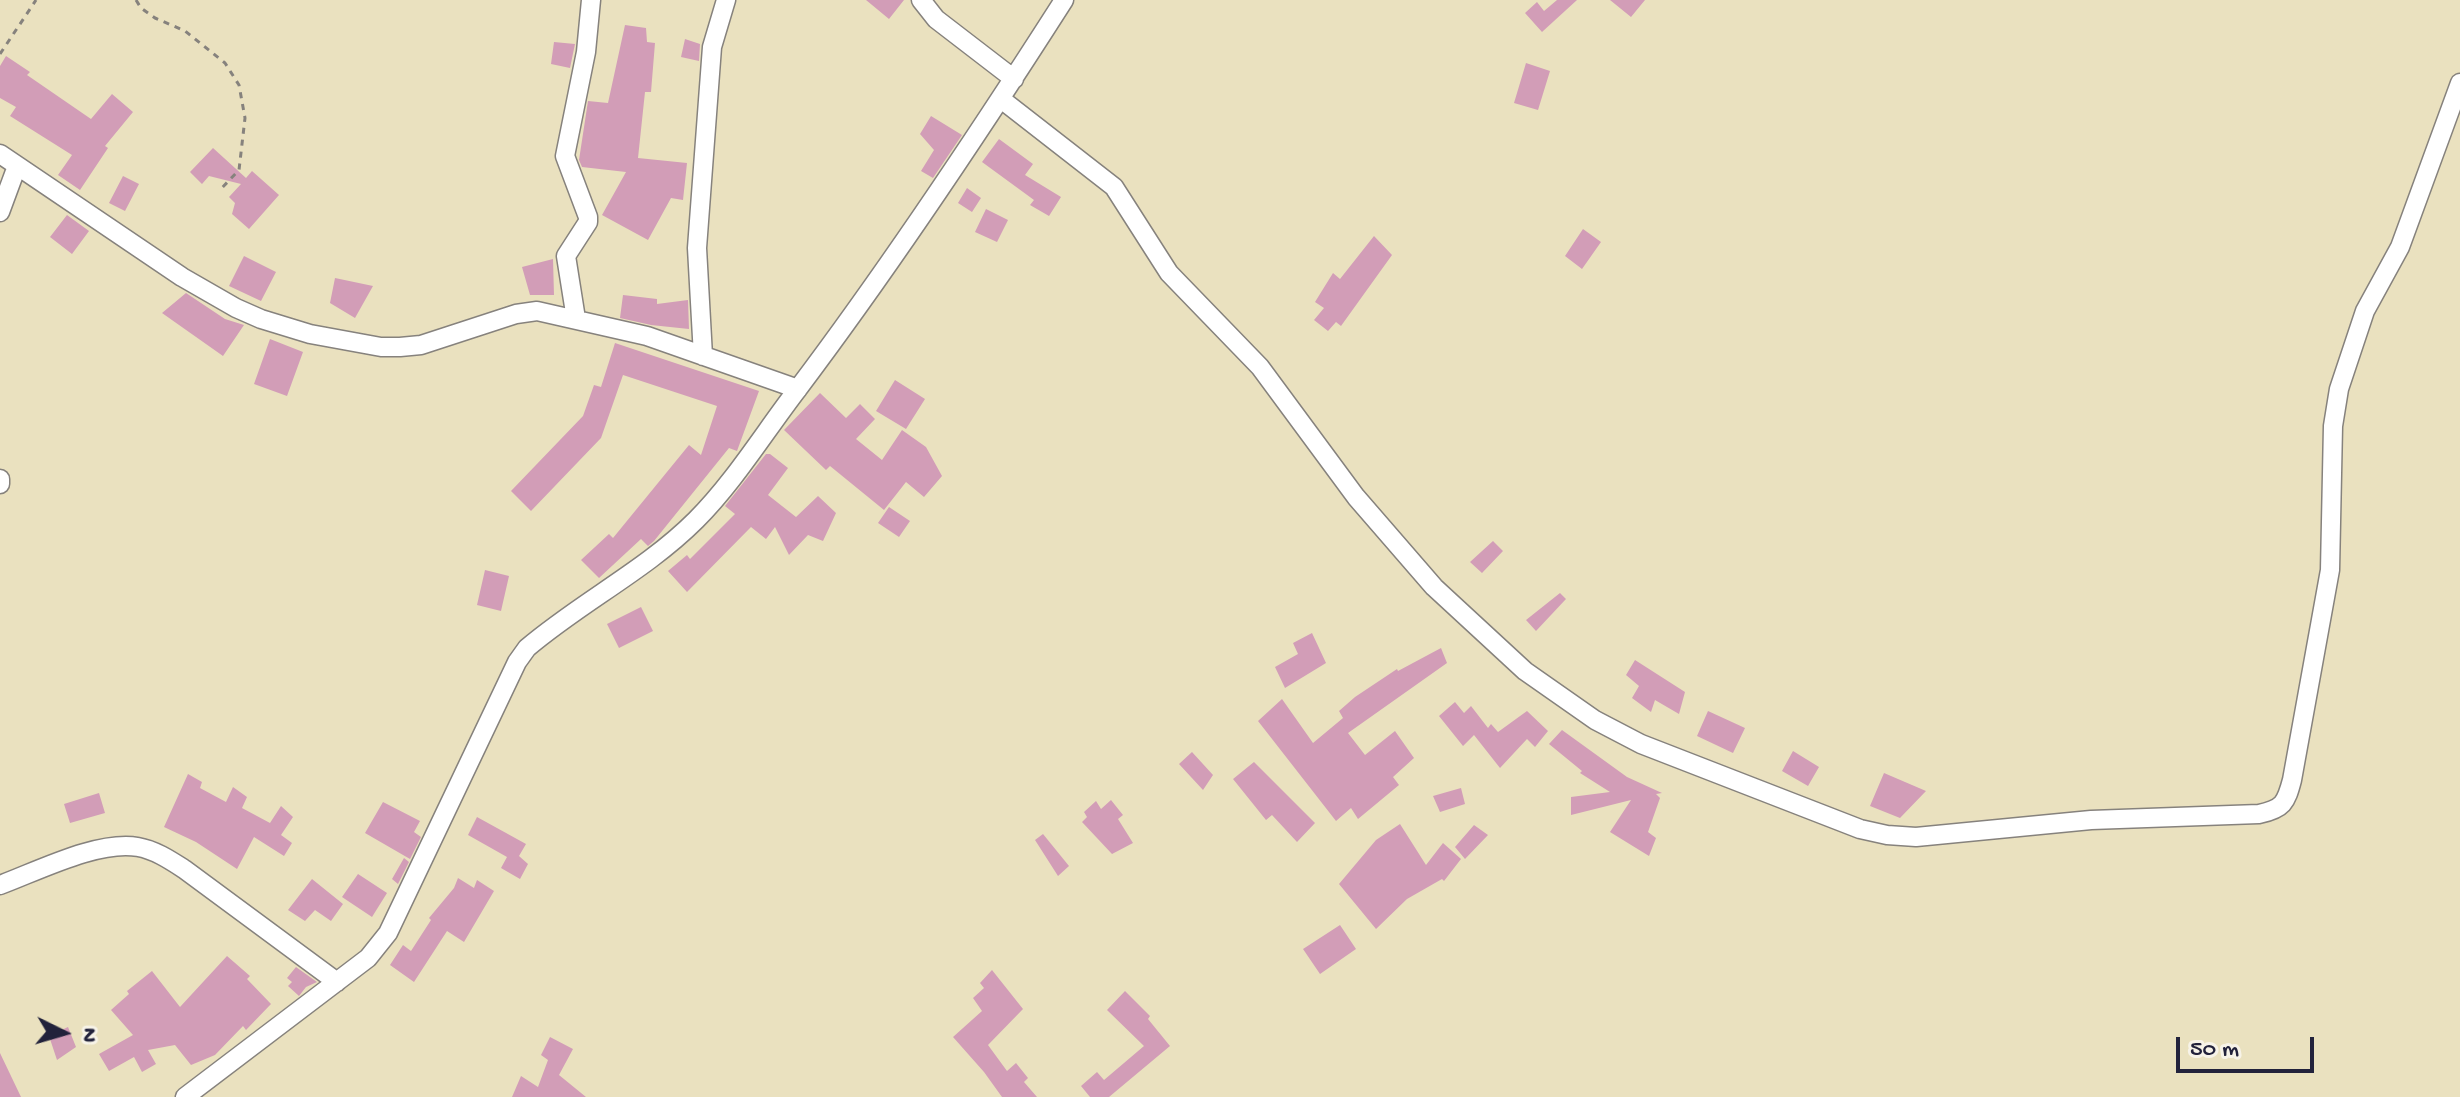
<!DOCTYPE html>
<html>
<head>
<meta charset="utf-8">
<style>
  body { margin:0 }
  #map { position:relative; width:2460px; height:1097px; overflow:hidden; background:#eae1bf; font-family:"Gochi Hand",sans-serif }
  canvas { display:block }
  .north { position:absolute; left:24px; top:993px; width:80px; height:80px; -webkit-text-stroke:6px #f7f3e8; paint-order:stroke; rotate:95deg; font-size:22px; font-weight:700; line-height:32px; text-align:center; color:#22223b }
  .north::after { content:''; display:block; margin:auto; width:28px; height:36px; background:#22223b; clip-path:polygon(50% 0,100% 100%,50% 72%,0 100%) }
  .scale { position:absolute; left:2176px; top:1037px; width:138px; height:36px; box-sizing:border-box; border:4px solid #22223b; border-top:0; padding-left:10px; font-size:24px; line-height:28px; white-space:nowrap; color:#22223b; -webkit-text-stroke:6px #f7f3e8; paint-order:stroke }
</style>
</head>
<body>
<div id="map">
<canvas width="2460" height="1097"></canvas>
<div class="north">N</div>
<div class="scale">50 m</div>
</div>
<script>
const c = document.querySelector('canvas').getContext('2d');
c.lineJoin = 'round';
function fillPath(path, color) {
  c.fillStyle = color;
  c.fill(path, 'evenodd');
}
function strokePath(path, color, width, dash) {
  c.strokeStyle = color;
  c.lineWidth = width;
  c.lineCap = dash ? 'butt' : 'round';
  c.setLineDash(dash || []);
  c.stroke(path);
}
const building = new Path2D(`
  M866 0H904L889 19Z
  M1557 0H1577L1542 32 1525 13 1537 2 1544 11Z
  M1610 0H1645L1631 17Z
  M625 25 646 28 647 42 655 43 651 92H645L638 158 687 163 683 200 671 198 648 240 602 215 626 172 582 167 579 160 588 101 608 103Z
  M685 39 700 44 699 61 681 57Z
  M554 42 575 44 570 68 551 64Z
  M6 56 30 72 27 75 91 119 112 94 133 112 105 146 108 148 80 190 58 175 72 155 10 116 16 107 0 98V66Z
  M1526 63 1550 71 1538 110 1514 103Z
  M931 116 962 135 933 178 921 171 934 150 920 134Z
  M999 139 1033 164 1025 175 1061 197 1049 216 1030 205 1034 200 982 162Z
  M213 148 246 178 252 171 279 195 249 229 232 214 235 203 229 197 241 184 209 176 202 184 190 172Z
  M123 176 139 184 125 211 109 203Z
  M967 188 981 198 972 212 958 203Z
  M986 209 1008 220 997 242 975 232Z
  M67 215 89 231 72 254 50 237Z
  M1583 229 1601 242 1582 269 1565 256Z
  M1374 236 1392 255 1341 326 1336 322 1328 331 1314 320 1324 308 1315 302 1333 273 1340 279Z
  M244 256 276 272 261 301 229 286Z
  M553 259 554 295H530L522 267Z
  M335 278 373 286 355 318 330 303Z
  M186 293 225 319 244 325 223 356 162 313Z
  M623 295 657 299V304L688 300 689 329 651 325 620 318Z
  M270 339 303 352 287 396 254 384Z
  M615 343 759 391 737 451 729 448 654 541 648 546 641 539 599 578 581 560 609 534 613 538 689 445 701 455 717 406 623 375 601 438 531 511 511 491 583 416 594 385 601 387Z
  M895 380 925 399 906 429 876 411Z
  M820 393 846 418 860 404 875 419 856 439 882 460 902 430 926 447 942 476 924 497 906 482 884 510 830 466 826 470 784 430Z
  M766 454H770L788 468 768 495 796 517 818 496 836 513 823 541 808 535 789 555 775 527 766 539 751 527 687 592 668 571 687 555 690 559 735 514 725 506Z
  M889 507 910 521 899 537 878 523Z
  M1493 541 1503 551 1482 573 1470 562Z
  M485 570 509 576 501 611 477 605Z
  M1560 593 1566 599 1536 631 1526 620Z
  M641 607 653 631 619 648 607 624Z
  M1312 633 1326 663 1285 688 1275 667 1298 654 1293 643Z
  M1441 648 1447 663 1348 733 1365 755 1395 731 1414 758 1393 777 1399 785 1358 819 1351 808 1336 821 1258 721 1282 699 1313 743 1343 718 1339 711 1355 697 1397 669 1398 671Z
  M1635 660 1685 692 1679 714 1655 700 1651 712 1632 698 1639 686 1626 675Z
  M1455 702 1464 713 1471 706 1488 728 1491 724 1498 732 1527 711 1548 731 1535 747 1527 739 1500 768 1474 735 1463 746 1439 716Z
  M1708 711 1745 728 1733 753 1697 736Z
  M1562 730 1627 777 1662 793 1656 794 1660 798 1648 832 1656 838 1649 856 1610 832 1631 800 1571 815V797L1610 792 1580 773 1582 771 1549 744Z
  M1793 751 1819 767 1808 786 1782 771Z
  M1192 752 1213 775 1203 790 1179 764Z
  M1254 762 1315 823 1297 842 1272 815 1266 820 1233 779Z
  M1884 773 1926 791 1900 818 1870 806Z
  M188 774 202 782 200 788 226 802 233 787 247 797 242 808 270 823 281 806 293 817 281 835 292 843 284 856 254 837 237 869 196 842 164 827Z
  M1461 788 1465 804 1440 812 1433 796Z
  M99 793 105 813 70 823 64 804Z
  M1111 800 1123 815 1118 819 1133 843 1112 854 1082 822 1087 817 1084 812 1096 801 1101 809Z
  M383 802 420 821 414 832 421 837 410 859 365 833Z
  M477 817 526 844 519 856 528 864 520 879 501 868 507 857 468 835Z
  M1400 824 1426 865 1443 843 1461 859 1444 881 1442 879 1407 899 1376 929 1339 884 1376 840Z
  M1474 825 1488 835 1465 859 1455 847Z
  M1043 834 1069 866 1058 876 1035 840Z
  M404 858 409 862 398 884 392 879Z
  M358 874 387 893 372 917 342 897Z
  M458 878 474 888 477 880 494 891 464 942 447 931 414 982 390 965 403 945 411 951 431 920 429 918 454 888Z
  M312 879 343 904 331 921 315 910 305 921 288 910Z
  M1340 925 1356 949 1320 974 1303 949Z
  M227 956 250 976 247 979 271 1004 246 1030 243 1026 215 1055 191 1065 175 1045 148 1050 156 1064 142 1072 134 1057 109 1071 99 1054 133 1035 111 1010 129 994 127 991 152 971 180 1007Z
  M296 967 317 982 306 987 299 996 288 986 292 982 287 978Z
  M992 970 1023 1009 988 1045 1007 1071 1016 1063 1028 1078 1024 1082 1037 1097H1002L984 1072 953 1037 982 1011 973 998 984 988 980 983Z
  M1125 991 1150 1016 1148 1019 1170 1046 1109 1097H1090L1081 1086 1097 1072 1104 1080 1144 1046 1107 1010Z
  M68 1027 76 1047 57 1060 49 1036Z
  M550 1037 573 1049 559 1075 586 1097H512L521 1076 538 1087 548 1060 541 1055Z
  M0 1053 21 1097H0Z`);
const path = new Path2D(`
  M136 0 141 8 155 18 185 31 225 63 239 85 245 118 239 170 219 191
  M0 54 36 0`);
const minor = new Path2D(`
  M921 0 936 19 1014 79
  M1001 99 1114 187 1169 273 1260 367 1356 497 1434 587 1525 671 1595 720 1641 744 1860 829 1887 835 1916 837 2091 820 2259 814C2283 809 2286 803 2292 780L2330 570 2333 426 2339 389 2365 311 2400 247 2460 83
  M0 154 182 277 236 308 261 319 310 334 381 347H400L421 345 516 314 537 311 647 336 798 389
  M0 212 17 166
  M576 319 566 256 588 222V217L565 156 586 52 591 0
  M703 356 697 248 712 47 726 0
  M0 479V484
  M0 885C38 871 98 840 138 847 155 850 170 860 184 869L337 982
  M185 1097 368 958 388 933 517 662 527 648C581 602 646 570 696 520 734 482 764 433 797 390 892 264 979 133 1064 0`);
fillPath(building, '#d29db7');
strokePath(minor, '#86827d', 21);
strokePath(path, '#86827d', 3, [6, 6]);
strokePath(minor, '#fff', 18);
</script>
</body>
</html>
